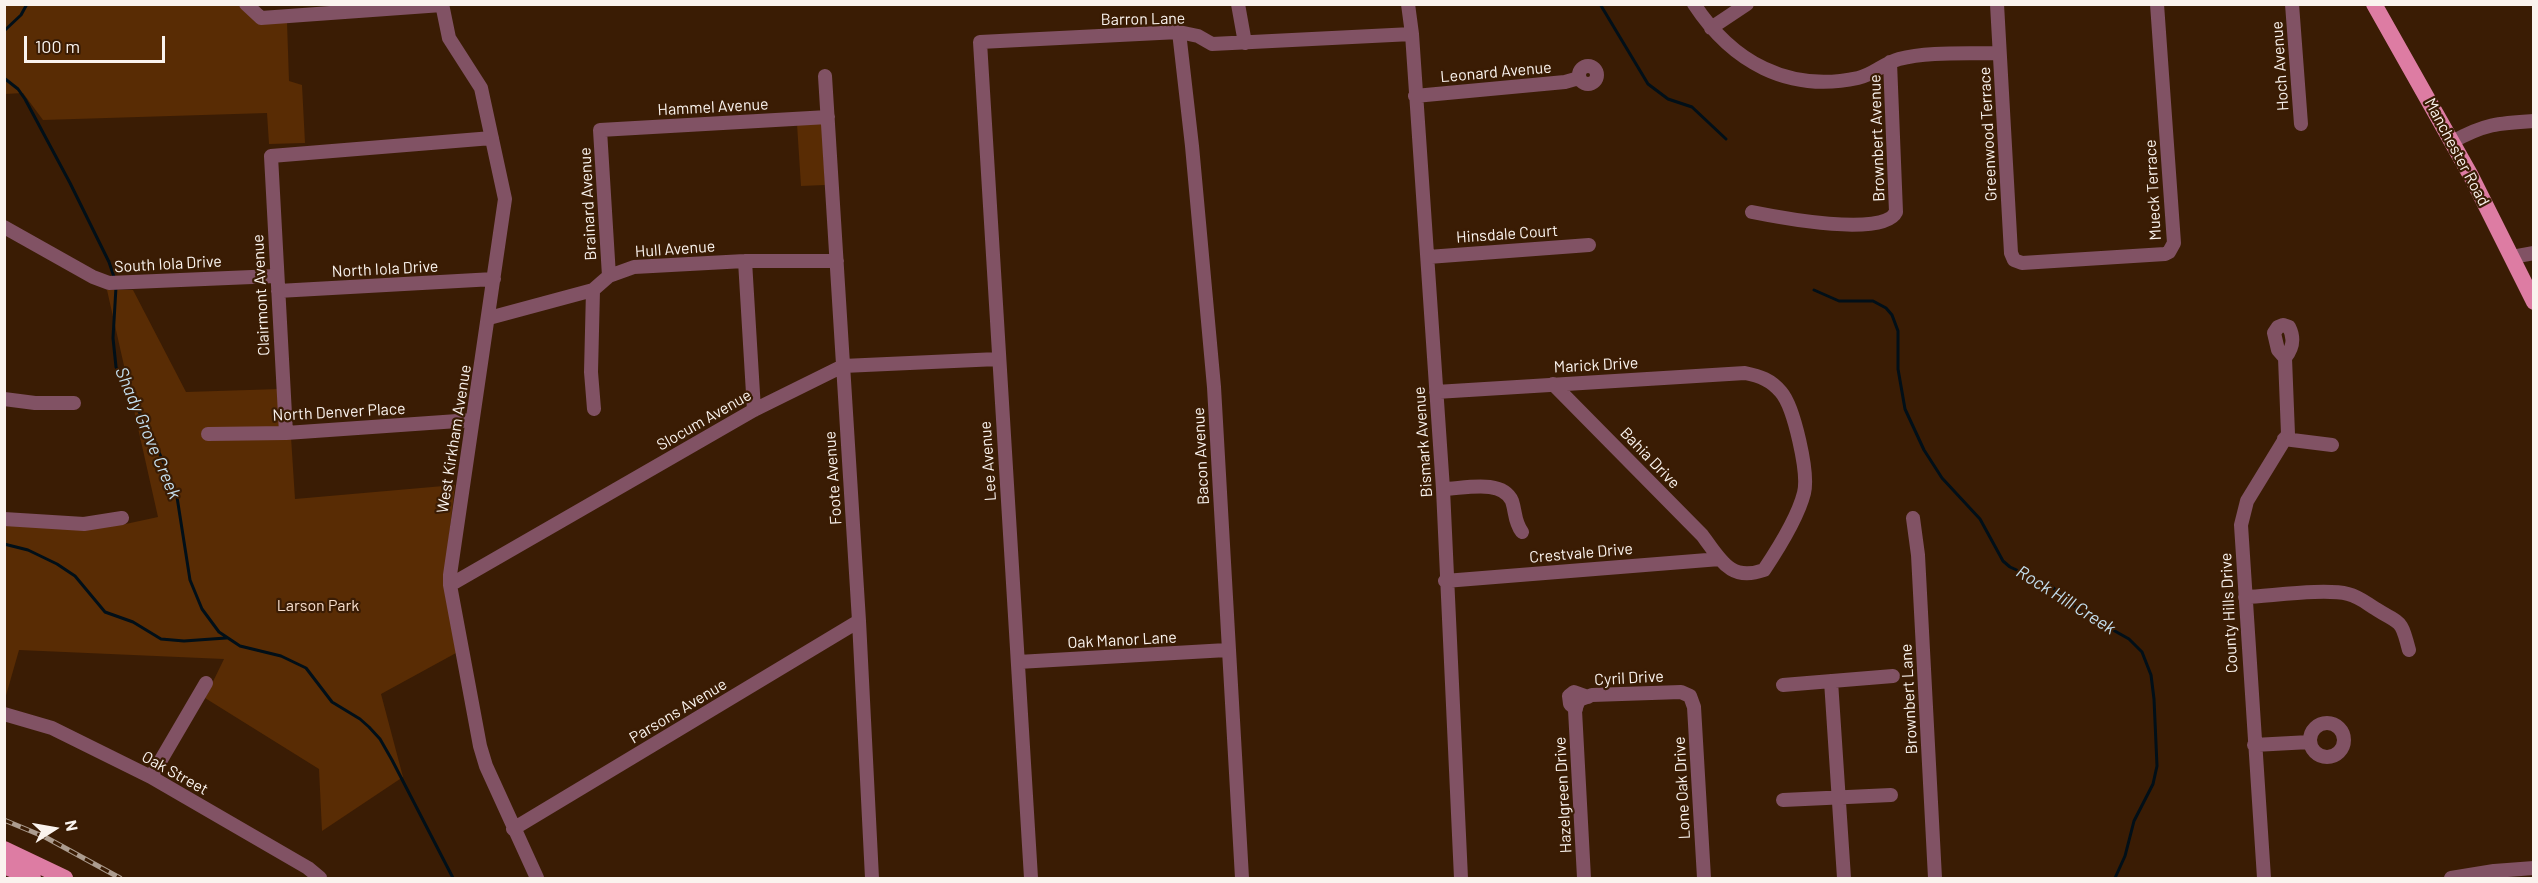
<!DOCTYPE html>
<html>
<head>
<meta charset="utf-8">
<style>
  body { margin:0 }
  #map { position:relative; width:2538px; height:883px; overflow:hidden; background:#3a1c04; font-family:Barlow,sans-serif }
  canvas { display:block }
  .frame { position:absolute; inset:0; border:6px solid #faf3ee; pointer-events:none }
  .north { position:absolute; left:24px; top:799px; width:60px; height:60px; -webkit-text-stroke:4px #3a1c04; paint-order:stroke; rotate:79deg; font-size:16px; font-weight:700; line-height:24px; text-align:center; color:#faf3ee }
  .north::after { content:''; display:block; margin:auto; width:21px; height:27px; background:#faf3ee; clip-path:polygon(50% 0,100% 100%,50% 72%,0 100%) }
  .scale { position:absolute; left:24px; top:36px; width:141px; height:27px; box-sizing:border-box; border:3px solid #faf3ee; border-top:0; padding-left:8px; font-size:18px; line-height:21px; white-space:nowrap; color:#faf3ee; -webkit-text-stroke:4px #3a1c04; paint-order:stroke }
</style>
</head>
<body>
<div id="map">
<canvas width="2538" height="883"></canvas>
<div class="frame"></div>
<div class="north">N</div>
<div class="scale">100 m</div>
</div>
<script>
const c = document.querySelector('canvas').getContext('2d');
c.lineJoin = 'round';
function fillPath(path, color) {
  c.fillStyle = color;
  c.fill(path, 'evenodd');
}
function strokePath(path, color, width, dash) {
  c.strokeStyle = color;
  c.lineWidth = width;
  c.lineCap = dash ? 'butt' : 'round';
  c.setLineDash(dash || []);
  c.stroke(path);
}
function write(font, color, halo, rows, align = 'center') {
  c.font = font + ' Barlow,sans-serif';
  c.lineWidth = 4.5;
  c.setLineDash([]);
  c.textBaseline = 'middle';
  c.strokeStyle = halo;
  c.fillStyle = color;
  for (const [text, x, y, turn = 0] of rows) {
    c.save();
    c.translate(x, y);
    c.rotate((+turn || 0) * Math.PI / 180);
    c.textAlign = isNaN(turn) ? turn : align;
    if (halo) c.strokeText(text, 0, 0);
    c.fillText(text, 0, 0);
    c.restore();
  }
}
const green = new Path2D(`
  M5 5H238L252 18 287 22 289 81 302 85 305 143 269 144 267 113 43 120 23 93 5 94Z
  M822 123 825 185 801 186 797 124Z
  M107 290H133L186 392 280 389 291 437 295 499 455 485 444 579 456 653 381 694 403 777 322 831 319 769 205 698 224 659 19 650 5 699V525H121L158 517Z`);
const stream = new Path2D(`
  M1600 4 1648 84 1668 99 1692 107 1726 139
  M4 31 21 15 27 4
  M4 78 18 89 25 99 70 183 109 262 114 277
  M116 287 113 338 116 367 155 442 177 497 190 580 202 609 219 632 240 646 281 656 306 668 332 702 360 719 369 727 380 739 392 760 453 878
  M1814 290 1839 301H1873L1886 308 1892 315 1898 331V369L1905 409 1924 450 1942 478 1980 519 2003 561 2010 567 2050 585 2081 612 2129 639 2142 652 2151 675 2154 699 2157 766 2153 784 2134 821 2125 856 2115 878
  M4 544 28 550 57 564 75 576 105 612 133 622 161 639 184 641 226 638`);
const minor = new Path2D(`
  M246 4 261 18 442 5
  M442 4 449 38 481 88 505 199 450 575V585L480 746 486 766 537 878
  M1238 4 1245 43
  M1408 4 1412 34 1443 489 1461 878
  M1694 4C1732 62 1788 93 1858 78 1873 75 1884 63 1899 59 1928 51 1969 54 1999 53
  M1997 4 2011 253 2014 260 2022 263 2165 254 2169 252 2174 243 2157 4
  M2292 4 2301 124
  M1711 28 1747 4
  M1179 32 1192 146 1214 387 1242 878
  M1579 75a9 9 0 1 1 18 0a9 9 0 1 1-18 0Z
  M825 76 859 621 872 878
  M1415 96 1565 82 1579 78
  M2452 142C2484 124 2498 123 2534 121
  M1752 212C1777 217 1884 238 1896 212L1890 62
  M4 227 93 277 109 283 276 276
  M1428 257 1589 245
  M2512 257 2534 253
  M745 261 754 410
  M609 276 600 130 828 117
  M593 290 591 372 594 409
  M278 291 494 279
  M489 318 593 290 609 276 634 267 745 261H837
  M1436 392 1745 373C1760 376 1771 380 1781 392 1794 407 1809 473 1804 493 1798 517 1778 549 1764 570 1730 582 1721 560 1702 535L1553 384
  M4 399 35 403H74
  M286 433 271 156 492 138
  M208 434 286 433 472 420
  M2284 439 2332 445
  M1443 489C1462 489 1502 478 1512 501 1516 513 1514 521 1522 532
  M1913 518 1918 555 1935 878
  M4 519 84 524 122 518
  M1445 581 1720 559
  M450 585 754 410 843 366 998 359
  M2245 597C2271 596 2325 588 2348 594 2360 597 2366 603 2376 609 2401 625 2401 618 2409 650
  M1018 662 1227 650
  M1831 681 1844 878
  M1783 685 1893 676
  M1576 709 1570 704 1569 696 1574 692 1588 697
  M4 714 52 728 151 777 308 868 320 878
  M2310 740a17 17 0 1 1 34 0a17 17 0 1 1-34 0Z
  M2254 745 2310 742
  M151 777 206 683
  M1783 800 1891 795
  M513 829 859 621
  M1031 878 980 42 1179 32 1198 36 1212 44 1412 34
  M1584 878 1575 710 1579 700 1592 695 1681 692 1690 696 1694 707 1704 878
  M2264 878 2241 525 2247 501 2288 434 2285 358 2278 350 2274 333 2278 327 2283 325 2289 327C2295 339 2293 348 2285 358
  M2451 878 2494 871 2534 868`);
const major = new Path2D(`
  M2374 4 2471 176 2534 302
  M4 849 65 878
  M4 866 33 878`);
const rail = new Path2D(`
  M4 820 45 837 120 878`);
const streetNames = [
  ["Barron Lane",1143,19,-1],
  ["Hoch Avenue",2280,66,-94],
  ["Leonard Avenue",1496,72,-5],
  ["Hammel Avenue",713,107,-3],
  ["Greenwood Terrace",1988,134,-93],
  ["Brownbert Avenue",1877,138,-92],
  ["Manchester Road",2457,152,62],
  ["Mueck Terrace",2153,190,-93],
  ["Brainard Avenue",588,204,-93],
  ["Hinsdale Court",1507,234,-4],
  ["Hull Avenue",675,249,-4],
  ["South Iola Drive",168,264,-3],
  ["North Iola Drive",385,269,-3],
  ["Clairmont Avenue",261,295,-93],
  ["Marick Drive",1596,365,-3],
  ["North Denver Place",339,412,-3],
  ["Slocum Avenue",704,420,-30],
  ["West Kirkham Avenue",454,439,-81],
  ["Bismark Avenue",1423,442,-94],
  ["Bacon Avenue",1201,456,-93],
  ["Bahia Drive",1650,458,46],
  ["Lee Avenue",988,461,-94],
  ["Foote Avenue",833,478,-94],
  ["Crestvale Drive",1581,553,-5],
  ["County Hills Drive",2229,613,-93],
  ["Oak Manor Lane",1122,640,-3],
  ["Cyril Drive",1629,678,-3],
  ["Brownbert Lane",1909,699,-93],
  ["Parsons Avenue",678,711,-31],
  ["Oak Street",175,773,29],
  ["Lone Oak Drive",1682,788,-93],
  ["Hazelgreen Drive",1563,795,-93]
];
const parkNames = [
  ["Larson Park",318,606]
];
const waterNames = [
  ["Shady Grove Creek",148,433,67],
  ["Rock Hill Creek",2066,600,32]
];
fillPath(green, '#592c04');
strokePath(stream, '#010f18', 3);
strokePath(minor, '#815264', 14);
strokePath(major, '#dd7ca3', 16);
strokePath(rail, '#ac9c8f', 5);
strokePath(rail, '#3a1c04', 3, [9]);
write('16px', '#faf3ee', '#3a1c04', streetNames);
write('16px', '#f6ddcc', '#3a1c04', parkNames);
write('italic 18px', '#c4dfef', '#3a1c04', waterNames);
</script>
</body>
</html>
